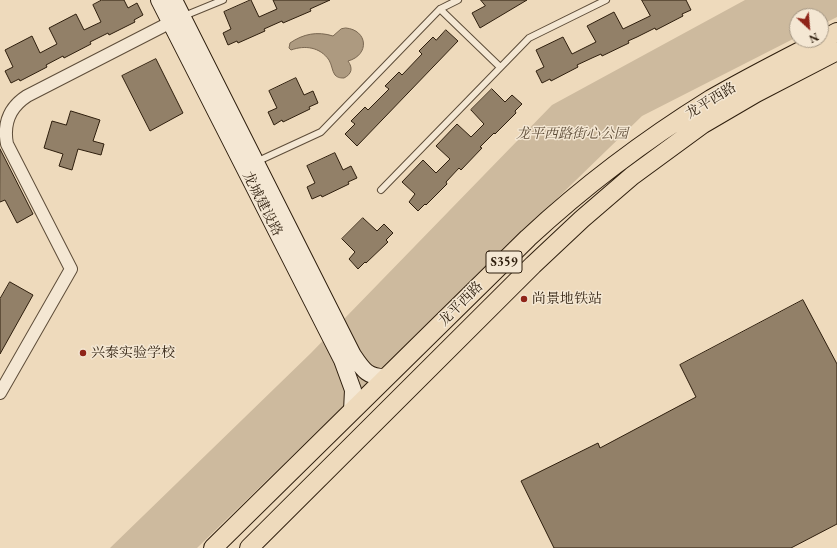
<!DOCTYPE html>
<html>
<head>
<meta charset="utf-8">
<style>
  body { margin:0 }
  #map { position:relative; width:837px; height:548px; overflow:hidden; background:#eedabc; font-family:"EB Garamond",serif }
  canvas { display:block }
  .north { position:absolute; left:789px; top:8px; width:40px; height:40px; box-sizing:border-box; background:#f4e7d3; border:1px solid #a59784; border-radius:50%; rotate:154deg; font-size:11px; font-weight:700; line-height:16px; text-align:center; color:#2e1e0d }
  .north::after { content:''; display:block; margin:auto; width:14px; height:18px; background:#8f2418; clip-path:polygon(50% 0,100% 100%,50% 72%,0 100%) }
</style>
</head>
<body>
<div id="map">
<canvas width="837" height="548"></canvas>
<div class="north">N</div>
</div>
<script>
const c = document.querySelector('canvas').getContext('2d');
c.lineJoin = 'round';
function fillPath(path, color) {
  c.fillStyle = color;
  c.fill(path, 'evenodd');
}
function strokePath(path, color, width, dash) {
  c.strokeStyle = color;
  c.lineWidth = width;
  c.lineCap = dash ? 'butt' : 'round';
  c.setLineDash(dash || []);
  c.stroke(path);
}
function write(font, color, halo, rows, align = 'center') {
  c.font = font + ' "EB Garamond","Noto Serif SC",serif';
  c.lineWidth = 3;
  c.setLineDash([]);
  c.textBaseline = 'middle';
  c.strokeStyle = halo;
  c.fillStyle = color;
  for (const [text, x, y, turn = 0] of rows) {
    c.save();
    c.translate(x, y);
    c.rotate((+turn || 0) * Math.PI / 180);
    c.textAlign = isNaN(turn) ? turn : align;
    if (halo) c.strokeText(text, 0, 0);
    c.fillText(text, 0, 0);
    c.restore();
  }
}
const green = new Path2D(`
  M745 0H837V17L821 25V16H797V37L642 116 197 548H110L311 353 552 105Z`);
const water = new Path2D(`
  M346 28C368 30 370 55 348 61 353 68 352 74 344 78 341 78 338 78 335 75 332 71 332 65 329 60 320 47 305 45 291 50L289 48 290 43C303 34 317 31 333 36L341 29Z`);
const building = new Path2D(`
  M102 0H124L128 8 137 3 143 15 134 20 135 22 109 35 108 33 90 42 91 44 64 58 63 56 46 65 47 67 20 81 19 79 11 83 5 71 13 67 5 50 32 36 40 53 57 44 49 28 76 14 84 30 101 22 93 5Z
  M251 0 259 17 277 9 273 0H330L310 9 311 11 283 23 282 21 264 29 265 31 238 43 237 41 228 45 223 33 231 29 224 12Z
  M481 0H527L480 28 472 13 485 6Z
  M642 0H686L691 10 682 14 683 16 656 30 655 28 637 37 628 41 629 43 602 56 601 54 592 58 577 65 578 67 551 81 550 79 542 83 536 71 544 67 536 50 563 37 572 54 596 42 587 26 614 12 623 29 650 16Z
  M446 30 458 41 357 146 345 134 355 124 351 121 365 107 368 110 389 89 385 86 399 72 402 75 422 54 419 51 433 37 436 40Z
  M156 59 183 113 150 131 122 76Z
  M296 78 304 95 313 91 318 103 309 107 310 109 283 122 282 120 274 125 268 112 277 108 269 91Z
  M492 89 505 102 512 95 522 104 515 111 516 113 495 134 494 133 480 147 482 148 461 170 459 168 446 182 447 184 426 205 425 204 418 211 409 202 415 194 402 182 423 160 436 173 450 159 436 146 457 124 471 137 484 124 471 110Z
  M71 111 100 120 93 141 104 144 101 155 78 149 72 170 59 166 63 154 44 148 52 121 66 125Z
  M0 149 33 214 17 223 5 200 0 202Z
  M335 153 343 170 351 166 357 178 348 182 349 184 322 197 321 195 312 199 307 187 315 183 307 166Z
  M363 218 377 231 384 224 393 233 386 240 388 242 366 263 365 262 358 269 349 259 355 252 342 239Z
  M10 282 33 295 0 354V299Z
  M803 300 837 364V524L791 548H554L521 481 598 443 600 448 696 397 680 365Z`);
const lane = new Path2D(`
  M440 9 500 67
  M184 16 223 0
  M256 162 321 132 440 9 458 0
  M381 190 529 38 606 0`);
const street = new Path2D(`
  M0 393 71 269 7 144C3 123 10 107 27 96L177 19`);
const secondary = new Path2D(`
  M159 0 342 360 353 390 352 411
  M174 0 353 355C363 370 368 378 387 377`);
const primary = new Path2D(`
  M213 548 528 238C585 185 645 140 711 99 752 75 795 54 837 32
  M249 548 533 265 582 219 632 176 703 124 756 93 837 51`);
const markers = [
  [524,299,4,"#8f2418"],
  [83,353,4,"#8f2418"]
];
const shields = [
  [504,262,36]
];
const shieldNames = [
  ["S359",504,262]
];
const streetNames = [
  ["龙平西路",711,101,-31],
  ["龙城建设路",262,204,63],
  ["龙平西路",461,304,-45]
];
const parkNames = [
  ["龙平西路街心公园",572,134]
];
const poiNames = [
  ["尚景地铁站",532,299],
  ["兴泰实验学校",91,353]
];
fillPath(green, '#cdba9e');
fillPath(water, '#ad9a80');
strokePath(water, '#7a6852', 1);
fillPath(building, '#928068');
strokePath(building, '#2e1e0d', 1);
strokePath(lane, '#5e4d39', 8);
strokePath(street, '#5e4d39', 14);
strokePath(secondary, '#2e1e0d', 18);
strokePath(primary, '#2e1e0d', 20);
strokePath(lane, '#f4e7d3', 6);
strokePath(street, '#f4e7d3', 12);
strokePath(secondary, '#f4e7d3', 16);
strokePath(primary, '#eedabc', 18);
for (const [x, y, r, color] of markers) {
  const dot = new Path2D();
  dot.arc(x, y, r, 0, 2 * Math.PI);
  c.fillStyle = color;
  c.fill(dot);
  strokePath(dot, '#f4e7d3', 1.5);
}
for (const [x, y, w] of shields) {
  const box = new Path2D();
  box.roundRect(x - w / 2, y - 11, w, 22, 3);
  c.fillStyle = '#f4e7d3';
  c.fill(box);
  strokePath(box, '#2e1e0d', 1);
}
write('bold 13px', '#2e1e0d', null, shieldNames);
write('14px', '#2e1e0d', '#f4e7d3', streetNames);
write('italic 14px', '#5e4d38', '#f4e7d3', parkNames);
write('14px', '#2e1e0d', '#f4e7d3', poiNames, 'left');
</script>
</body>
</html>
